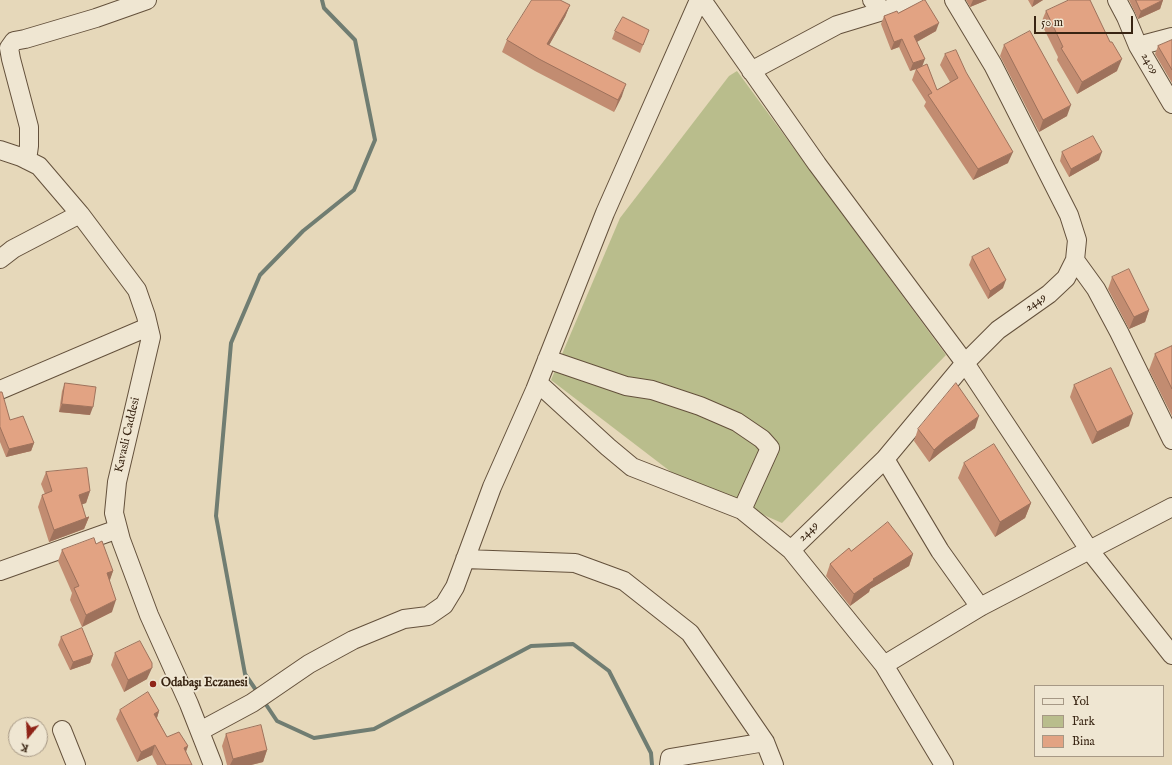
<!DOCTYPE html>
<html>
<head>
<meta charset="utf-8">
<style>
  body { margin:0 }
  #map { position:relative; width:1172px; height:765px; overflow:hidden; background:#e6d8ba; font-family:"IM FELL English",serif }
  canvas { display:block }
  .legend { position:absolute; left:1034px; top:685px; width:130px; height:72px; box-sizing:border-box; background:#efe6d2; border:1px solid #a69885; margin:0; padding:5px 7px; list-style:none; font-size:12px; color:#382412 }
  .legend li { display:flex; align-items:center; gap:8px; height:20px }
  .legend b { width:20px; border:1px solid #a69885 }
  .north { position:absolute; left:8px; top:717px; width:40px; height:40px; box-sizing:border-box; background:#efe6d2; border:1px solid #a69885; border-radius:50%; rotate:198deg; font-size:11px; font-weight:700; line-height:16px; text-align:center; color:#382412 }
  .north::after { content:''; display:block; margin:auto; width:14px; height:18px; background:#8f2418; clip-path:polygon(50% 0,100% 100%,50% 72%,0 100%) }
  .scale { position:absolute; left:1034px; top:16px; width:99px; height:18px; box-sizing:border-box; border:2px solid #382412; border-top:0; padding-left:5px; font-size:12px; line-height:14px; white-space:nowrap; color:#382412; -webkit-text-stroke:3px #efe6d2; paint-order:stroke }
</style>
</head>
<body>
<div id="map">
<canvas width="1172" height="765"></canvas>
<ul class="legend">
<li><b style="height:5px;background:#efe6d2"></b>Yol</li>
<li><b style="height:11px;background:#b9bd8c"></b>Park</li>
<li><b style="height:11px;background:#e2a383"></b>Bina</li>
</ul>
<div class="north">K</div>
<div class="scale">50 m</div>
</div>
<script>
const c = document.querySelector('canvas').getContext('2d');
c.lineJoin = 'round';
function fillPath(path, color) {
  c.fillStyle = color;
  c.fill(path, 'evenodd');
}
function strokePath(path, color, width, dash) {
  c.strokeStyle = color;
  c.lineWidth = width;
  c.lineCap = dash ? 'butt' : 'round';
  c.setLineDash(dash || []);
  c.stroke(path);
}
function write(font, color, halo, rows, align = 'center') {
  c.font = font + ' "IM FELL English",serif';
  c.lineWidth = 4;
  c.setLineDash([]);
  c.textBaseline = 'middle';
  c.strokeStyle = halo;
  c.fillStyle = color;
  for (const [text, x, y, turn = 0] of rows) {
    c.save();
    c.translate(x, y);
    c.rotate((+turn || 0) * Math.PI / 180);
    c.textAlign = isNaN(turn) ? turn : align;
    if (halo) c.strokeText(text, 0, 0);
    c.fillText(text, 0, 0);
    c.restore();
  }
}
const green = new Path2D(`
  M737 71 946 355 782 523 679 478 551 380 620 218 729 76Z`);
const stream = new Path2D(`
  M258 693 245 674 216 516 231 343 260 275 303 231 354 190 375 140 355 40 324 8 322 0
  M263 700 277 721 314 738 374 729 531 646 573 644 609 671 651 753 652 765`);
const minor = new Path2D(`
  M702 0 817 164 965 363 1090 551 1172 655
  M872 0 883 11 915 0
  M1117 0 1126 17 1138 46 1172 104
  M1138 46 1172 37
  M751 71 837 25 883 11
  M0 150 21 157 39 166 80 214 137 290 146 316 151 337 117 482 114 513 121 540 149 615 189 704 213 765
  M27 160 29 146V127L11 59 9 48 14 41 25 39 96 18 147 0
  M0 259 13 249 80 214
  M1075 260 1096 289 1119 332 1172 440
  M547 359 626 386 652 390 700 406 737 422 762 439 770 448 742 510
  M538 383 608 447 632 467 742 510 791 550 884 665 944 765
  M0 390 148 327
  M885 459 940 551 980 607
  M791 550 885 459 965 363 998 330 1049 294 1066 278 1075 260 1077 240 1069 215 993 65 954 0
  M465 559 575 563 624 581 690 633 765 742 774 765
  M0 571 118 529
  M884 665 980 607 1172 507
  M62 730 76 765
  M200 731 252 703 309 664 353 640 404 619 428 616 444 605 455 587 492 487 535 390 605 213 699 0
  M669 765 670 758 765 742`);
const wall = new Path2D(`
  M966 0H987L970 7Z
  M1028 0H1043L1032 7Z
  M1129 0H1163L1160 9 1138 19Z
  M570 5 565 17 549 45 622 96 614 112 535 71 502 52 507 40Z
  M1046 11 1117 71 1077 94 1057 60 1058 57 1041 23Z
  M898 13 936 31 917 42 922 66 937 90 950 82 940 65 945 54 1008 163 973 180 924 106 926 102 912 80 916 69 910 71 899 47 891 50 881 24 884 16Z
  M649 30 640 53 612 39 615 31Z
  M1172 40V83L1155 54 1158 46Z
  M1004 45 1067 116 1039 132 1000 56Z
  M1062 152 1099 160 1069 177 1060 161Z
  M972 257 1003 288 988 299 969 265Z
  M1112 277 1149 310 1145 322 1129 329 1108 289Z
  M1172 346V416L1149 370 1155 354Z
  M65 383 90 415 59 412 62 391Z
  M1074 385 1129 426 1092 444 1070 397Z
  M0 392 10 420 34 443 31 451 6 457 0 442Z
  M975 428 941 452 929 462 914 441 918 429Z
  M964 463 1031 503 1025 518 995 537 958 478Z
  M46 472 90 491 86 503 82 504 86 518 89 517 84 529 49 542 38 507 42 495 45 494 41 484Z
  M96 544 113 571 109 581 112 612 82 627 70 600 72 593 58 561 62 550Z
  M851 551 913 554 909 566 870 589 869 592 850 606 826 576 830 564Z
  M61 637 93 655 90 663 70 670 58 645Z
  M115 653 147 679 124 692 111 665Z
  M120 710 159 711 157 718 167 737 188 746 186 752 192 765H157L152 755 137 762 116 719Z
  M226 734 267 750 263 762 251 765H227L222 746Z`);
const shadedWall = new Path2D(`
  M973 0H987L970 7Z
  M1034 0H1043L1032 7Z
  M1163 0 1160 9 1138 19 1141 11Z
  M570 5 565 17 543 56 547 44Z
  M939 23 936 31 911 45 914 36Z
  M902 39 899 47 891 50 894 42Z
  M925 59 922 67 910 71 913 63Z
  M1122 59 1117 71 1077 94 1082 82Z
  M626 84 622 96 614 112 618 100Z
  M1071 105 1067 116 1039 132 1043 120Z
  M1013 152 1008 163 973 180 978 169Z
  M1102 152 1099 160 1069 177 1071 169Z
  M1006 280 1003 288 988 299 990 291Z
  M1149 310 1145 322 1129 329 1134 317Z
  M62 404 93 407 90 415 59 412Z
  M1133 414 1129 426 1092 444 1097 432Z
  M979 416 975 428 941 452 929 462 934 450 945 440Z
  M34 443 31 451 6 457 9 449Z
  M90 491 86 503 75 507 79 495Z
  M1031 503 1025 518 995 537 1000 522Z
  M89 517 84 529 49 542 54 530Z
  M913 554 909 566 870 589 869 592 850 606 854 594 873 579Z
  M113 571 109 583 107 573Z
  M116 600 112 612 82 627 86 615Z
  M93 655 90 663 70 670 73 662Z
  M152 668 147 679 124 692 128 680Z
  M159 711 156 721 154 714Z
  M155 745 152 755 137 762 141 752Z
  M188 746 184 756V748Z
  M267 750 263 762 251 765H230L233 759Z`);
const building = new Path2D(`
  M532 0H560L570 5 547 44 626 84 618 100 539 59 507 40Z
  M924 0H925L939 23 914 36 925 59 913 63 902 39 894 42 884 16 897 11 898 13Z
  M1069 0H1090L1110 42H1112L1122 59 1082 82 1061 48 1063 47 1046 11Z
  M1136 0H1163L1141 11Z
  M623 17 649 30 643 45 615 31Z
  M1030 31 1071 105 1043 120 1004 45Z
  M1172 40V70L1158 46Z
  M956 50 966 72 1013 152 978 169 928 95 932 93 916 69 927 64 937 90 958 78 945 54Z
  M1093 136 1102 152 1071 169 1062 152Z
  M989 248 1006 280 990 291 972 257Z
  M1129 269 1149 310 1134 317 1112 277Z
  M1172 346V389L1155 354Z
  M1111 368 1133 414 1097 432 1074 385Z
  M65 383 96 387 93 407 62 404Z
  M956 383 979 416 945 440 934 450 918 429Z
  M0 392H2L10 420 23 416 34 443 9 449 0 427Z
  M994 444 1031 503 1000 522 964 463Z
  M87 468 90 491 79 495 86 518 89 517 54 530 42 495 52 491 46 472Z
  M888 522 913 554 873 579 874 580 854 594 830 564 849 548 851 551Z
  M94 538 96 544 102 541 113 571 107 573 116 600 86 615 74 588 79 586 62 550Z
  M82 628 93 655 73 662 61 637Z
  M140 641 152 663V668L128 680 115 653Z
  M148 692 159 711 154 714 167 737 179 732 188 746 184 748 192 765H166L155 745 141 752 120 710Z
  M261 725 267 750 233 759 226 734Z`);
const markers = [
  [153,684,4,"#8f2418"]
];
const streetNames = [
  ["2409",1149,64,60],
  ["2449",1036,303,-35],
  ["Kavasli Caddesi",128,435,-77],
  ["2449",809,532,-44]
];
const poiNames = [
  ["Odabaşı Eczanesi",161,684]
];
fillPath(green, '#b9bd8c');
strokePath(stream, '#707d72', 4);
strokePath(minor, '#64513c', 20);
strokePath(minor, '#efe6d2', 18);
fillPath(wall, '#c28c71');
fillPath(shadedWall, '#9e725c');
fillPath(building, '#e2a383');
strokePath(building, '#9e725c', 1);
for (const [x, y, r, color] of markers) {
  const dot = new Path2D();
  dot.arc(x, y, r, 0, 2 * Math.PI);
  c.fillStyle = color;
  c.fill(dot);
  strokePath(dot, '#efe6d2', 1.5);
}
write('12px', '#382412', '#efe6d2', streetNames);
write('bold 12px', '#382412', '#efe6d2', poiNames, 'left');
</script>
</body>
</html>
